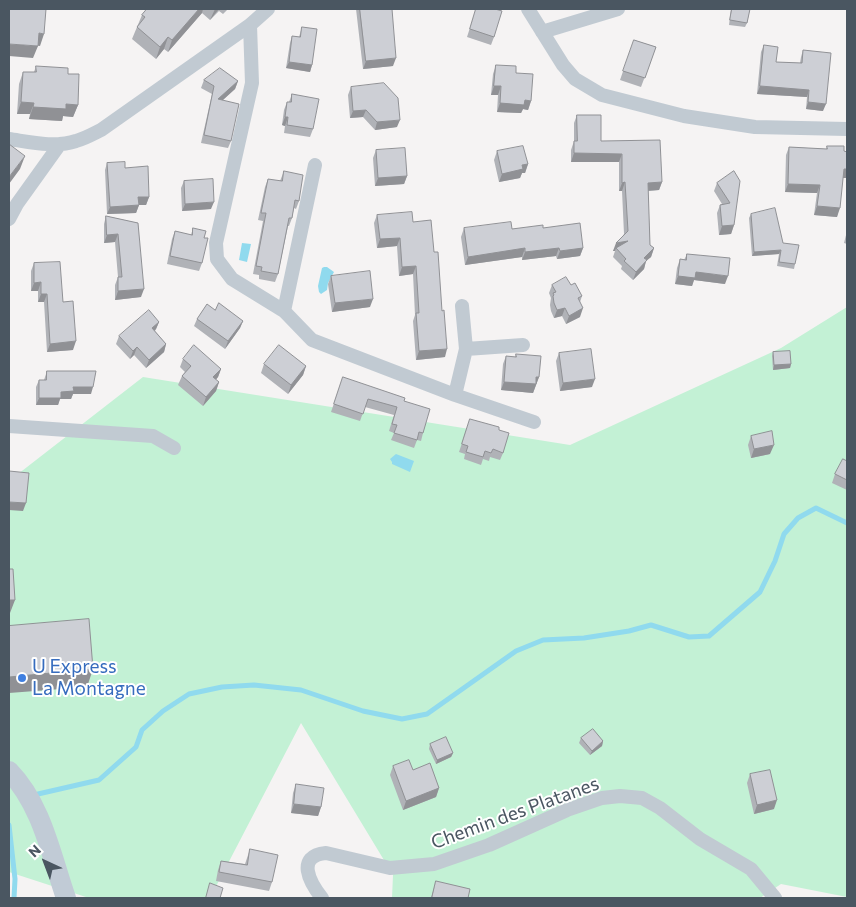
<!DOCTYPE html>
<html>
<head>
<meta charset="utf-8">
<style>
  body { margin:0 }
  #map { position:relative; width:856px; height:907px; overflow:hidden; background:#f5f3f3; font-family:Commissioner,sans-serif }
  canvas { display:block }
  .frame { position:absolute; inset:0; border:10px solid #4a5661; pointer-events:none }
  .north { position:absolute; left:20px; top:837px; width:50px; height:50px; -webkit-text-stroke:4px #fff; paint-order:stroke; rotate:317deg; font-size:14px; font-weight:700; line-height:20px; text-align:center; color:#4a5661 }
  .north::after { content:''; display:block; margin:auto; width:18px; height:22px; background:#4a5661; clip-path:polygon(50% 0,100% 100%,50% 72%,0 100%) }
</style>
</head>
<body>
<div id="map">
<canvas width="856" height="907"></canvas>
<div class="frame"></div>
<div class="north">N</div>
</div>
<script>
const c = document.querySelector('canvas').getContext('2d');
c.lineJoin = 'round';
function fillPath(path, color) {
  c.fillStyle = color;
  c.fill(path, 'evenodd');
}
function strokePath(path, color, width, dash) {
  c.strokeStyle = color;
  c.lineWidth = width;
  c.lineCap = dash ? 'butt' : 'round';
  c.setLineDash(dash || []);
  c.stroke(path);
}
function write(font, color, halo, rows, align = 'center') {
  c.font = font + ' Commissioner,sans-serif';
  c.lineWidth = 4;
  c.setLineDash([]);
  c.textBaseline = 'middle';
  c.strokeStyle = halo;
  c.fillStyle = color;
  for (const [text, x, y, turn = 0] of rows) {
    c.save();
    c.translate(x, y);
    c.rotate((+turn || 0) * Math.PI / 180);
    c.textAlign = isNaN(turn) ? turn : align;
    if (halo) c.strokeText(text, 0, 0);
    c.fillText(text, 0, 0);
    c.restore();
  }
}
const green = new Path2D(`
  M847 307V897L781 884 760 898H392L393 875 301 723 210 898H89L9 872V481L143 377 570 445 781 348Z`);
const water = new Path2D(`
  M242 243 251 244 247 262 239 260Z
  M324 267H327L334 272 328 283 327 290 321 294 319 292 318 286 322 268Z
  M396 454 414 461 410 472 392 464V462L390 459Z`);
const stream = new Path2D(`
  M38 794 99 780 136 747 142 730 163 711 189 694 222 687 254 685 301 690 363 711 402 719 427 714 516 651 543 640 584 638 629 631 651 625 689 637 709 636 760 592 775 561 784 534 798 518 816 508 847 523
  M9 825 15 879 14 898`);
const street = new Path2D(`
  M528 9 563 65 575 79 602 95 684 116 755 127 847 129
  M250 25 252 83 216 243 217 259 232 279 284 311 312 340 455 395 534 422
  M542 32 618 9
  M9 139C30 142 55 148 76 141 84 139 93 134 101 130L250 25 268 9
  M9 219 17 204 60 144
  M284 311 315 165
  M466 349 523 345
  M455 395 466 349 462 306
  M9 426 153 436 174 448
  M322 898C310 883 295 856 326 853L390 868 434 864 489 845 567 810 602 798 620 796 642 798 660 808 700 839 751 869 775 898`);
const secondary = new Path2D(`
  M9 771C42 805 51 855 66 898`);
const wall = new Path2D(`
  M147 9H228L223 14 219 11 210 20 202 13 168 52 164 49 156 59 132 39 142 15Z
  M342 9H392L393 66 363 69 356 9 342 10Z
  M476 9 494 37 491 45 467 37Z
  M731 9H750L747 23 745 27 729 25Z
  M302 27 312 65 310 72 286 68 290 43 292 36 299 37Z
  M634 40 656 47 641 87 620 80Z
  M764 45 776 62 800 63 801 57 803 50 823 111 806 109 807 97 757 94 761 52Z
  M496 65 516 73 531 101 528 110 523 109 521 113 497 112 498 95H491L493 74Z
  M36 66 68 74 78 105 73 117 63 116 62 121 29 119 30 114H17L19 84 23 72H34Z
  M204 80 238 81 235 89 223 100 231 141 228 148 201 143 212 94 201 88Z
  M351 87 397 127 375 130 363 117 350 118 348 95Z
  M292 94 313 129 310 137 284 133 285 126 282 125 284 110 287 102H289Z
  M577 115 601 141 662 182 659 190 648 191 650 245 654 248 651 257 646 261 644 269 633 280 621 269 622 266 613 257 615 251H613L624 234 622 191H619V162H571V150L574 141V123Z
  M827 146 847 152V178H843L837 217 814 215 817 193 785 192 786 155 789 147 826 149Z
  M376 150 407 176 404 184 375 186 373 158Z
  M497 151 528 164 525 173H522L520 178 499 182 494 160Z
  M107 163 125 168 149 197 146 205H139L136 213 107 214 105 170Z
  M284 171 299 201 296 209 294 208 292 218 289 226H288L278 274 275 282 259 279V275L253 274 263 221 258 220 265 187 268 179 280 181Z
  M734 171V225L731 234 719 235 717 213 720 205 722 204 714 191 717 183Z
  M184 181 211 209 182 211 181 188Z
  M751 214 783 243 795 264 794 269 777 266 779 254 752 256 749 218Z
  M377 215 413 222 445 357 416 360 413 321 415 315 413 274 399 276 397 246 377 248 374 223Z
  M106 216 138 223 141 297 115 300V285L118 277 115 242 104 243V224Z
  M193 228 204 238 202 263 199 271 167 264 172 239 175 231 191 235Z
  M464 228 512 229 543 228 583 248 580 256 557 259 556 256 522 260V257L465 265 461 237Z
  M847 231V244L844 243Z
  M687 254 725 284 694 280 692 286 675 284 677 268 680 259 684 260Z
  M34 263 63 302 73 350 47 352 44 302H38V291H31V271Z
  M331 276 370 307 332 312 328 284Z
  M552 285H571L582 296 580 302V317L566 324 562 316 554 318 551 311 550 305 551 298 549 293Z
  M215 310 243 321 240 328 225 349 194 326 197 319Z
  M159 322 156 329 155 331 166 344 164 352 146 368 134 355 130 359 116 344 119 336Z
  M773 352 791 364 790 368 773 370 772 356Z
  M559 353 592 387 560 391 556 361Z
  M516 354 539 377 533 393 501 390 503 364 506 356 515 357Z
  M183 359 221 369 218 377 216 380 219 382 216 391 203 406 178 385 182 376 185 372 180 367Z
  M264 364 306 366 303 375 288 394 261 373Z
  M47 371 91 394H73L71 399H60L58 405H36V387L39 380H44Z
  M343 377 404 401 423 433 421 441 417 440 414 448 391 440 394 433 389 431 394 415 365 407 360 421 331 412Z
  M470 419 499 430 503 453 500 460 490 457 489 461 483 459 481 465 464 459 465 454 459 452Z
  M751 436 770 454 751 458 748 445Z
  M847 461V490L832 483 835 474Z
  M581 738 603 741 602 746 590 755 579 743Z
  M430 744 453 753 451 757 436 764 429 749Z
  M393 766 413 770 439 788 436 797 403 810 390 775Z
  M750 774 774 809 754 814 747 783Z
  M296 784 321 807 318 816 291 813 293 793Z
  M250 849 272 882 269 891 216 881 218 870 221 861 245 864Z
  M436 881 468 898H431Z`);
const shadedWall = new Path2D(`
  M199 9H203L202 13 168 52 172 40Z
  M215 9H219L210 20Z
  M39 33 44 34 40 46 34 45Z
  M168 37 164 49 156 59 160 47Z
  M9 44 38 46 33 58 9 56Z
  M396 58 393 66 363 69 366 61Z
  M289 62 312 65 310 72 286 68Z
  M238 81 235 89 215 107 218 99Z
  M494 86H501L498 95H491Z
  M760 86 809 90 807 97 757 94Z
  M525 100 531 101 528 110 523 109 521 113 497 112 500 103Z
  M21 102 34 103 30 114H17Z
  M808 102 826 104 823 111 806 109Z
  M66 104 78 105 73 117 63 116 62 121 29 119 33 107Z
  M366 110 363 117 350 118 353 111Z
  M285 117H288L285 126 282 125Z
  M400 120 397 127 375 130 377 122Z
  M574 153 622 154 619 162H571Z
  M25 156 20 169 9 184V177Z
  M528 164 525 173H522L520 178 499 182 502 174 522 165Z
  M844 169H847V178H841Z
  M407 176 404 184 375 186 378 178Z
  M625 182 622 191H619L622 183Z
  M662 182 659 190 645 191 648 183Z
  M788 184 820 185 817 193 785 192Z
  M138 197H149L146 205H136Z
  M214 202 211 209 182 211 185 204Z
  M139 205 136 213 107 214 110 207Z
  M817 206 840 208 837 217 814 215Z
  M734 225 731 234 719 235 722 226Z
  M118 234 115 242 104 243 107 235Z
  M400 238 397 246 377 248 380 239Z
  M628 241 616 248 615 251H613L616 243Z
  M525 248 522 257 465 265 468 257Z
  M559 248 556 256 522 260 525 252Z
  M583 248 580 256 557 259 560 251Z
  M654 248 651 257 646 261 644 269 633 280 636 272 644 258Z
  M781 250 779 254 752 256 754 252Z
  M416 266 413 274 399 276 402 267Z
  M696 272 728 276 725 284 694 280 692 286 675 284 678 276Z
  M41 282 38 291H31L34 283Z
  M144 289 141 297 115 300 118 291Z
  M41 294H47L44 302H38Z
  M373 299 370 307 332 312 335 303Z
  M565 308 562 316 554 318 557 310Z
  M583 308 580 317 566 324 569 316Z
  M243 321 240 328 225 349 228 341Z
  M159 322 156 329 149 336 152 328Z
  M76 341 73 350 47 352 50 344Z
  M166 344 164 352 146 368 149 360Z
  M137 347 134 355 130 359 133 351Z
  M447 349 445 357 416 360 419 351Z
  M791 364 790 368 773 370 774 365Z
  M306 366 303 375 288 394 291 385Z
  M221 369 218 377 210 386 213 377Z
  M536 377H539L533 393 501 390 504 382Z
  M595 379 592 387 560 391 563 383Z
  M219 382 216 391 203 406 206 397Z
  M73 387H93L91 394H73L71 399H60L58 405H36L39 398 61 392Z
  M774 445 770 454 751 458 754 449Z
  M9 502 26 503 23 511 9 510Z
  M9 600H15L10 613H9Z
  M93 669 87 687 9 693V677Z
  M603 741 602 746 590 755 592 751Z
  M453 753 451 757 436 764 437 760Z
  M439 788 436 797 403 810 406 801Z
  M777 800 774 809 754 814 757 805Z
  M294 804 321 807 318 816 291 813Z`);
const building = new Path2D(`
  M9 9H46L44 34 39 33 38 46 9 44Z
  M147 9H199L172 40 168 37 160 47 137 27 145 17 142 15Z
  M360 9H392L396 58 366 61Z
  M476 9H495L502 11 494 37 470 29Z
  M732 9H750L747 23 730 20Z
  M302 27 317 29 312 65 289 62 292 36 300 37Z
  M634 40 656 47 645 78 623 71Z
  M764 45 778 47 776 62 802 63 803 50 831 53 826 104 808 102 809 90 760 86Z
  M496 65 516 66V73L533 74 531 101 525 100 524 105 500 103 501 86H494Z
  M36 66 68 68V74H79L78 105 66 104V109L33 107 34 103 21 102 23 72H36Z
  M220 68 238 81 218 99 239 104 231 141 204 135 214 86 204 80Z
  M384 83 398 98 400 120 377 122 366 110 353 111 351 87Z
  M292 94 319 99 313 129 287 125 288 117H285L287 102H291Z
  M577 115H601V141L660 140 662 182 648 183 650 245 654 248 644 258 647 260 636 272 624 261 626 259 616 248 628 241 616 243 628 231 625 182 622 183V154L574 153V141H577Z
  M9 144 25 156 9 177Z
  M523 146 528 164 522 165 523 169 502 174 497 151Z
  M827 146H844V151L847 152V169H844L840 208 817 206 820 185 788 184 789 147 827 149Z
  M405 148 407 176 378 178 376 150Z
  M125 162V168L148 166 149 197H138L139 205 110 207 107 163Z
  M284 171 303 175 299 201 295 200 292 218H289L278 274 261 271 262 267 256 266 266 213H261L268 179 282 181Z
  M734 171 740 181 734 225 722 226 720 205 730 203 717 183Z
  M213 179 214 202 185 204 184 181Z
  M775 208 783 243 799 245 795 264 779 262 781 250 754 252 751 214Z
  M412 212 413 222 431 220 434 252H438L442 311 444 310 447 349 419 351 416 313H419L416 266 402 267 400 238 380 239 377 215Z
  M106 216 138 223 144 289 118 291V277H122L118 234 107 235Z
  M511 222 512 229 543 225V228L580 223 583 248 560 251 559 248 525 252V248L468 257 464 228Z
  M193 228 206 231 204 238H208L202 263 170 256 175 231 192 235Z
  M687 254 730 258 728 276 696 272 695 278 678 276 680 259 686 260Z
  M60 262 63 302 73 301 76 341 50 344 47 294H41V282L34 283V263Z
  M370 271 373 299 335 303 331 276Z
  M566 277 571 285 575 283 582 296 578 298 583 308 569 316 565 308 557 310 554 303 553 296 554 295 553 293 556 292 552 285Z
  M219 303 243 321 228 341 197 319 207 304 215 310Z
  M149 310 159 322 152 328 166 344 149 360 137 347 133 351 119 336Z
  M194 345 221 369 213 377 219 382 206 397 182 376 191 366 183 359Z
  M279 345 306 366 291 385 264 364Z
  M591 349 595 379 563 383 559 353Z
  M790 351 791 364 774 365 773 352Z
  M516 354 541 356 539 377H536V384L504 382 506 356 516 357Z
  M47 371H96L93 387H73L74 391 61 392V398H39V380H46Z
  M343 377 405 398 404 401 430 409 423 433 419 432 417 440 394 433 397 425 392 424 397 407 368 399 363 414 334 404Z
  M470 419 499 427V430L509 433 503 453 493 449 491 453 485 451 483 457 466 452 468 446 462 444Z
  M772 431 774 445 754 449 751 436Z
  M843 459 847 461V480L835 474Z
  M9 471 29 473 26 503 9 502Z
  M9 569H13L15 600H9Z
  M89 619 93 669 9 677V626Z
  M593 729 603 741 592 751 581 738Z
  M446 737 453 753 437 760 430 744Z
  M409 760 413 770 430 763 439 788 406 801 393 766Z
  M770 770 777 800 757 805 750 774Z
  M296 784 324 788 321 807 294 804Z
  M250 849 278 855 272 882 219 872 221 861 247 865Z
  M436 881 470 889 468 898H432Z
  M210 883 223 888 220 898H206Z`);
const markers = [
  [22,678,5,"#3f7fe0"]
];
const shopNames = [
  ["U Express",32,667],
  ["La Montagne",32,689]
];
const streetNames = [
  ["Chemin des Platanes",515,813,-20]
];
fillPath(green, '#c3f1d5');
fillPath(water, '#90daee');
strokePath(stream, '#90daee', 5);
strokePath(street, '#c1cad2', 14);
strokePath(secondary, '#c1cbd6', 20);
fillPath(wall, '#b0b2b7');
fillPath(shadedWall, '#909195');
fillPath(building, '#cdcfd5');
strokePath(building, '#909195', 1);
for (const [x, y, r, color] of markers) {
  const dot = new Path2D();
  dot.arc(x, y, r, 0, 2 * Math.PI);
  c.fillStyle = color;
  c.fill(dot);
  strokePath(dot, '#fff', 2);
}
write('19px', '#366cbe', '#fff', shopNames, 'left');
write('19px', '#4a5661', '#fff', streetNames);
</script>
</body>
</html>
